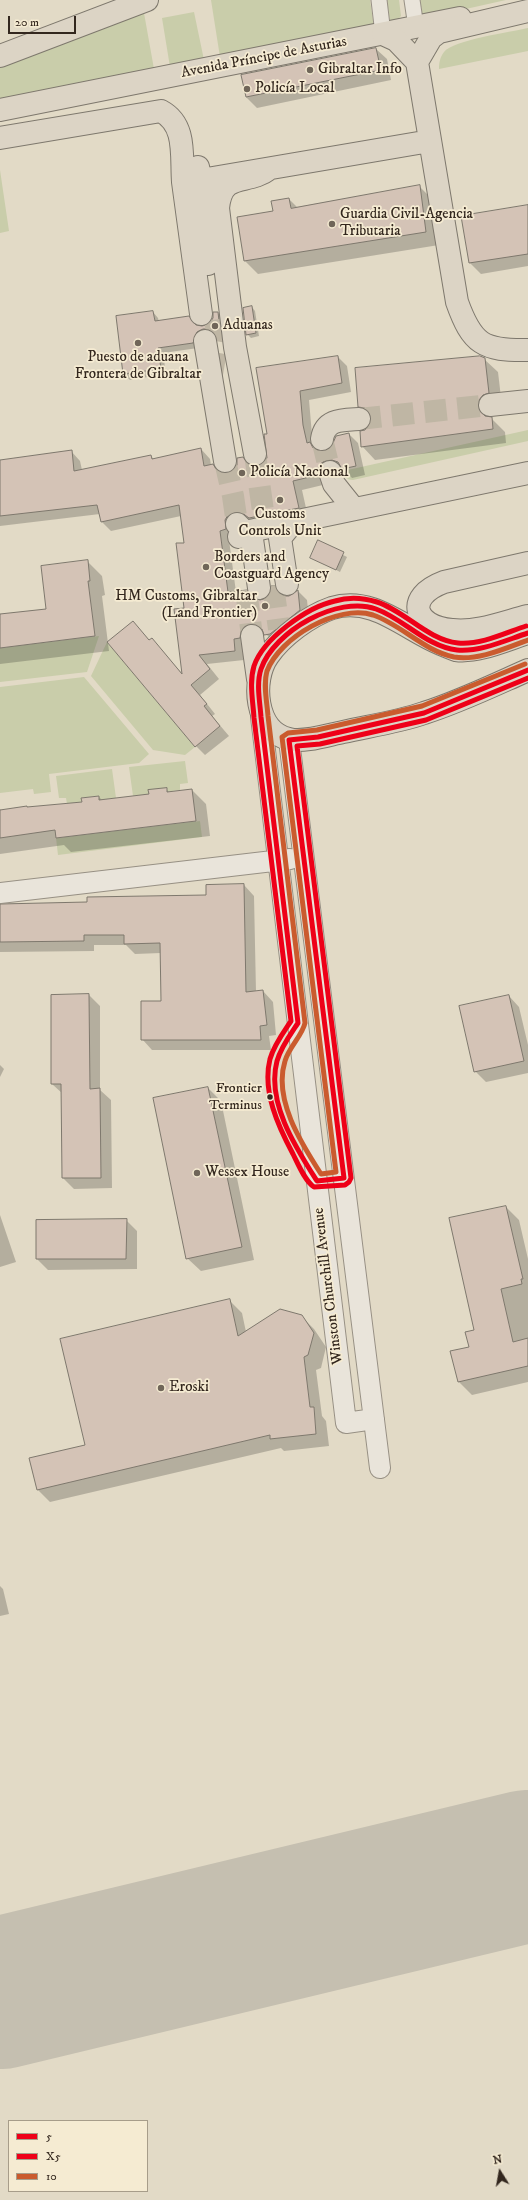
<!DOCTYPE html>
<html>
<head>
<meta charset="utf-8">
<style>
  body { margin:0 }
  #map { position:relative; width:528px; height:2200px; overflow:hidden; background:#e2dac6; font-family:"IM FELL DW Pica",serif }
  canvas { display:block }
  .legend { position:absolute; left:8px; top:2120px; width:140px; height:72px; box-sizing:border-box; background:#f5ebd2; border:1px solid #a79d8a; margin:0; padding:5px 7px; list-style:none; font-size:12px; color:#33271e }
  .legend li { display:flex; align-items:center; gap:8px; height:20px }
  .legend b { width:20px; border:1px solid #a79d8a }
  .north { position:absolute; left:480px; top:2152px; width:40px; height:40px; -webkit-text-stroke:3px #f5ebd2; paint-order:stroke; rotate:349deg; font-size:11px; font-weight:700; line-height:16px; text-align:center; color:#33271e }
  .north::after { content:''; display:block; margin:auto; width:14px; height:18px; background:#33271e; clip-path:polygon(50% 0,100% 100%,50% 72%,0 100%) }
  .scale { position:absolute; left:8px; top:16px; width:68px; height:18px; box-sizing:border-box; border:2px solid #33271e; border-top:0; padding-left:5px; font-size:12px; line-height:14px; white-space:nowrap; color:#33271e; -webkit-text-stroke:3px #f5ebd2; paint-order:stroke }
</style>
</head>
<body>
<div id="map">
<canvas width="528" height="2200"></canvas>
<ul class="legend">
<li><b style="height:5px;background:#ee0018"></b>5</li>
<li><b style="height:5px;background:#ee0018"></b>X5</li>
<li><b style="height:5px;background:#ca5b2e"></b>10</li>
</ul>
<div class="north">N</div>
<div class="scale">20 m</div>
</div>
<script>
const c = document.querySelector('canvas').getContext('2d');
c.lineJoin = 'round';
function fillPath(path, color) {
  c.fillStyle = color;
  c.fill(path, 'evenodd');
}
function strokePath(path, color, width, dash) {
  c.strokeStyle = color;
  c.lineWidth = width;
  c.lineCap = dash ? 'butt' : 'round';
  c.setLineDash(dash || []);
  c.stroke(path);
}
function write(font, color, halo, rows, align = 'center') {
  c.font = font + ' "IM FELL DW Pica",serif';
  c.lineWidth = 3.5;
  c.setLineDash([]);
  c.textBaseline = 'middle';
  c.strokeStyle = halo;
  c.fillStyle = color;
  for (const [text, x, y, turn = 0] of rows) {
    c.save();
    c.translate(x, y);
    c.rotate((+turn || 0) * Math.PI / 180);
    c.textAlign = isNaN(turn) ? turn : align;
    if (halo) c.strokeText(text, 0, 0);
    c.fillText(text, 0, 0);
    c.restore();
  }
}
const green = new Path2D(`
  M211 0H370L374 27 220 57Z
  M387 0H399L401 16 396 21 390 23Z
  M420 0H506L430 17 422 13Z
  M194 12 204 60 170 67 162 18Z
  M144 13 154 69 0 101V66Z
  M528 28V51L439 69C439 63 440 57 444 52 453 40 511 32 528 28Z
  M0 170 9 231 0 233Z
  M528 430V441L353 480C347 480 344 477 343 471Z
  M99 636 87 672 0 682V648Z
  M107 642 195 747 185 755 153 750 91 676Z
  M84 677 149 754 139 763 49 774 51 792 34 794 33 789 0 793V687Z
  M185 761 188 783 180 784V790L133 796 129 767Z
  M112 769 116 798 99 800V796L81 798 82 802 67 804 66 798H59L56 776Z
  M200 821 202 837 58 855 56 838Z`);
const shadow = new Path2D(`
  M376 49 387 59 391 80 257 108 246 97 242 75Z
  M419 186 433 200 439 245 258 274 245 261 274 212 289 199 298 208Z
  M528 206V266L481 274 470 263 462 217Z
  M252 307 255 311 259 336 251 338 247 334Z
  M153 312 158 318 159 322 202 327 210 324 218 313 223 318 225 344 216 335 209 334 198 348 163 353 166 374 130 380 124 374 117 317Z
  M338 357 347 366 351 392 309 400 312 435 315 449 318 452 331 449 349 434 358 443 365 475 352 478 344 469H335L327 484 302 490 308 517 229 540 236 592 246 591 255 599 260 601 268 598 274 587 284 597H290L298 591 307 600 309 619 275 643 265 633 254 635 249 647 242 648 244 660 207 664 219 679 200 695 215 714 212 716 229 736 205 755 196 746 133 622 150 641 161 649 183 675 185 544 181 516 111 531 102 522 100 514 0 526V461L71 451 80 461 82 470 151 456 154 460 201 449 210 459 211 465 222 474 233 472 243 458 251 467H258L264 464 268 458 269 434 257 369Z
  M484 359 498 372 502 406 492 413 491 418 505 432 506 443 375 460 362 446 366 431 371 426 372 419 359 406Z
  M318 542 347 557 340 572 311 557Z
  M87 561 102 576 105 595 102 596 109 651 0 664V615L47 610Z
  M166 789 170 793 192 790 206 804 210 836 71 852 64 845 0 854V809L2 811 83 803 99 797 102 800 150 794Z
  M244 885 254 896 256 992 263 991 273 1002 276 1035 269 1036 271 1050H152L142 1039 162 1002 161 953 135 954 126 945H94V951L0 952V905L88 903 207 896V886Z
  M89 995 100 1006V1090L111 1100 112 1188 74 1189 63 1178V1094L52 1084Z
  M509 996 519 1007 528 1045V1073L486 1082 475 1071Z
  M0 1065 4 1069 0 1077Z
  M208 1088 221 1101 254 1260 201 1271 187 1258Z
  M506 1207 519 1220 528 1259V1382L472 1395 459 1382 476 1330Z
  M0 1215 16 1262 0 1267Z
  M126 1220 137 1231V1269L48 1270 37 1259Z
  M229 1300 242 1313 246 1332 301 1316 314 1329 326 1347 321 1368 316 1370 322 1416 326 1421 329 1446 284 1451 281 1448 50 1502 38 1490 86 1446Z
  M0 1586 3 1589 9 1614 0 1616Z`);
const taxiway = new Path2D(`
  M485 1877 528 1874`);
const runway = new Path2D(`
  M0 1993 528 1866`);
const building = new Path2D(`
  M376 48 381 70 246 97 241 75Z
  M420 185 426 232 244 261 237 217 273 211 271 201 289 198 291 208Z
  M528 205V254L469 263 461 216Z
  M252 306 256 333 246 335 243 308Z
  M153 311 155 321 189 316 196 325 202 326 209 324 213 318V312H218L221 338 217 339 215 333 210 329H203L197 332 193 343 158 348 161 369 123 374 116 316Z
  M338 356 342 383 300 391 303 425 307 443 310 442 313 448 319 451 331 448 336 436 349 433 356 466 342 469 338 462 332 460H326L320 464 318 475 293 481 299 508 249 518 241 512H234L228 515 225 520 226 529 220 531 228 592 247 590 249 596 260 600 267 598 271 592V586H275L278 592 283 596H289L298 590 300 610 270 634 264 635 262 629 256 624 245 626 241 631 240 638 234 639 235 651 199 655 210 669 191 685 207 704 204 706 220 726 195 747 107 642 133 621 149 640 152 638 182 674 174 609 184 608 176 543H184L179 505 101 522 97 505 0 516V460L72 450 74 471 151 455 152 459 201 448 204 466 213 464 216 469 221 473 233 471 237 465V458L243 457 250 466H258L263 463 267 458 264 434H267L256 368Z
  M480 356 485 358 489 393 483 395 479 400 478 407 485 416 492 417 493 429 361 447 360 431 365 430 370 425 371 418 365 408 358 407 355 368Z
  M318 540 344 552 336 570 310 558Z
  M88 560 90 581H88L95 636 0 648V614L46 609 41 566Z
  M167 788V792L192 789 196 821 56 838 55 830 0 838V810L27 806V807L82 802 81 798 99 796V800L149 794 148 790Z
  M244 884 246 992 263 990 267 1025 260 1026 261 1040H141V1001H161L160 943 124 944V935H84V941L0 942V904L87 902V897L206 895V885Z
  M89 994 90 1089 100 1088 101 1178H62L61 1084H51V995Z
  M509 995 524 1061 474 1072 459 1006Z
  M208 1087 242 1247 186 1259 153 1098Z
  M506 1206 523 1279H521L522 1284 501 1289 513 1342 528 1338V1366L458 1382 450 1351 469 1347 465 1332 474 1330 449 1218Z
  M127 1219 126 1259H36V1220Z
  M230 1299 238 1336 280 1309 302 1315 314 1333 308 1355 304 1357 310 1407H314L316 1434 270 1439V1435L37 1490 29 1458 85 1445 60 1339Z`);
const trunkTunnel = new Path2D(`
  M212 374 218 339 214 312
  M359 419 490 405
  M322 439 330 472
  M255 454 264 518
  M225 461 233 496 237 524
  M273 586 279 629
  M246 590 252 636`);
const pedestrian = new Path2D(`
  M379 0 383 34
  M412 0 416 27`);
const minor = new Path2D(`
  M261 717 346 1423 374 1419
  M289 740 380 1468
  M0 893 290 859`);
const primary = new Path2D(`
  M0 56 147 0
  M0 110 460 18`);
const trunk = new Path2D(`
  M383 34 396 40 417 62 457 302C472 344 483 351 528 350
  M417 62 431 38 439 32 528 11
  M0 138 161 111C187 125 181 156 183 182L201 314
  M198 167 201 180 208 264
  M201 180 430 141
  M205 341 225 461
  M490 405 528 401
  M322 439C325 419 342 420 359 419
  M255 454 235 347 218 208C222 170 247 186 269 169
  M330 472 334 484 354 509
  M237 524 252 539 259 588
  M239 537 245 532 528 473
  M528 563 444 582C404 597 414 627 452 630 477 633 504 622 528 616
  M287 584 280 538 294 521
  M528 633C508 639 478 653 456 650 452 649 446 646 441 644 406 630 373 595 332 608 309 616 282 636 268 656 251 680 255 732 289 739 303 743 328 735 343 732 370 726 398 722 424 713 459 702 494 685 528 670
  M252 636 258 679`);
const bus1 = new Path2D(`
  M528 633C506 640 481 652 457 650 427 647 404 619 376 609 338 595 274 631 261 669 256 684 260 702 261 717L298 1023C290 1035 281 1047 277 1061 266 1102 296 1148 317 1181L344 1178 289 740 318 737 424 713 528 670`);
const bus2 = new Path2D(`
  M526 626C505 633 481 645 458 643 428 640 405 611 377 602 364 598 348 597 335 601 307 607 263 639 254 666 249 683 253 701 254 718L291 1021C283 1033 274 1045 270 1059 262 1091 278 1126 293 1154 298 1164 305 1181 314 1187L345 1185 349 1182 351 1178 297 746 320 744 426 720 528 678`);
const bus3 = new Path2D(`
  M525 664 422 706 317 730 288 733 282 737 336 1172 321 1174C301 1143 273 1099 285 1061 289 1047 302 1036 305 1023L268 716C267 702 263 685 267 671 280 637 338 604 373 615 402 625 424 651 454 657 478 661 506 648 528 640`);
const markers = [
  [310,70,4,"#706659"],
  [247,89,4,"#706659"],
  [332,224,4,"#706659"],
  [215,326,4,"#706659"],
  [138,343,4,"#706659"],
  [242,473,4,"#706659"],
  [280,500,4,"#706659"],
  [206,567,4,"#706659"],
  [265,606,4,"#706659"],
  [270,1097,3.5,"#33271e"],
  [197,1173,4,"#706659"],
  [161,1388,4,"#706659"]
];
const busNames = [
  ["Frontier",262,1089],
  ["Terminus",262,1106]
];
const streetNames = [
  ["Avenida Príncipe de Asturias",264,58,-11],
  ["Winston Churchill Avenue",329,1286,-97]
];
const poiNames = [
  ["Gibraltar Info",318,70],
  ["Policía Local",255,89],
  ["Guardia Civil-Agencia",340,215],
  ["Tributaria",340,232],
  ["Aduanas",223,326],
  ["Puesto de aduana",138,358,"center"],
  ["Frontera de Gibraltar",138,375,"center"],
  ["Policía Nacional",250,473],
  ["Customs",280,515,"center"],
  ["Controls Unit",280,532,"center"],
  ["Borders and",214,558],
  ["Coastguard Agency",214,575],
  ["HM Customs, Gibraltar",257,597,"right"],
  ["(Land Frontier)",257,614,"right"],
  ["Wessex House",205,1173],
  ["Eroski",169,1388]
];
fillPath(green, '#c9cdaa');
fillPath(shadow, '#0003');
strokePath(taxiway, '#c5bfb0', 61);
strokePath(runway, '#c5bfb0', 152);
fillPath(building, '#d4c3b6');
strokePath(building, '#7e786d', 1);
strokePath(trunkTunnel, '#bfb6a4', 22, [22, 11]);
strokePath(pedestrian, '#979084', 17);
strokePath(minor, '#979084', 22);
strokePath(primary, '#7e786d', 24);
strokePath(trunk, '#7e786d', 24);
strokePath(pedestrian, '#e9e4da', 15);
strokePath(minor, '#e9e4da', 20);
strokePath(primary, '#dcd4c5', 22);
strokePath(trunk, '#dcd4c5', 22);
strokePath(bus1, '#ee0018', 5);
strokePath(bus2, '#ee0018', 5);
strokePath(bus3, '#ca5b2e', 5);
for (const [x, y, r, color] of markers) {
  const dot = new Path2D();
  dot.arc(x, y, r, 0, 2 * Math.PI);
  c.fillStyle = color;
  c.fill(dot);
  strokePath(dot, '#f5ebd2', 1.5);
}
write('14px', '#33271e', '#f5ebd2', busNames, 'right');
write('15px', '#33271e', '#f5ebd2', streetNames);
write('15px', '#33271e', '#f5ebd2', poiNames, 'left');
</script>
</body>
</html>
